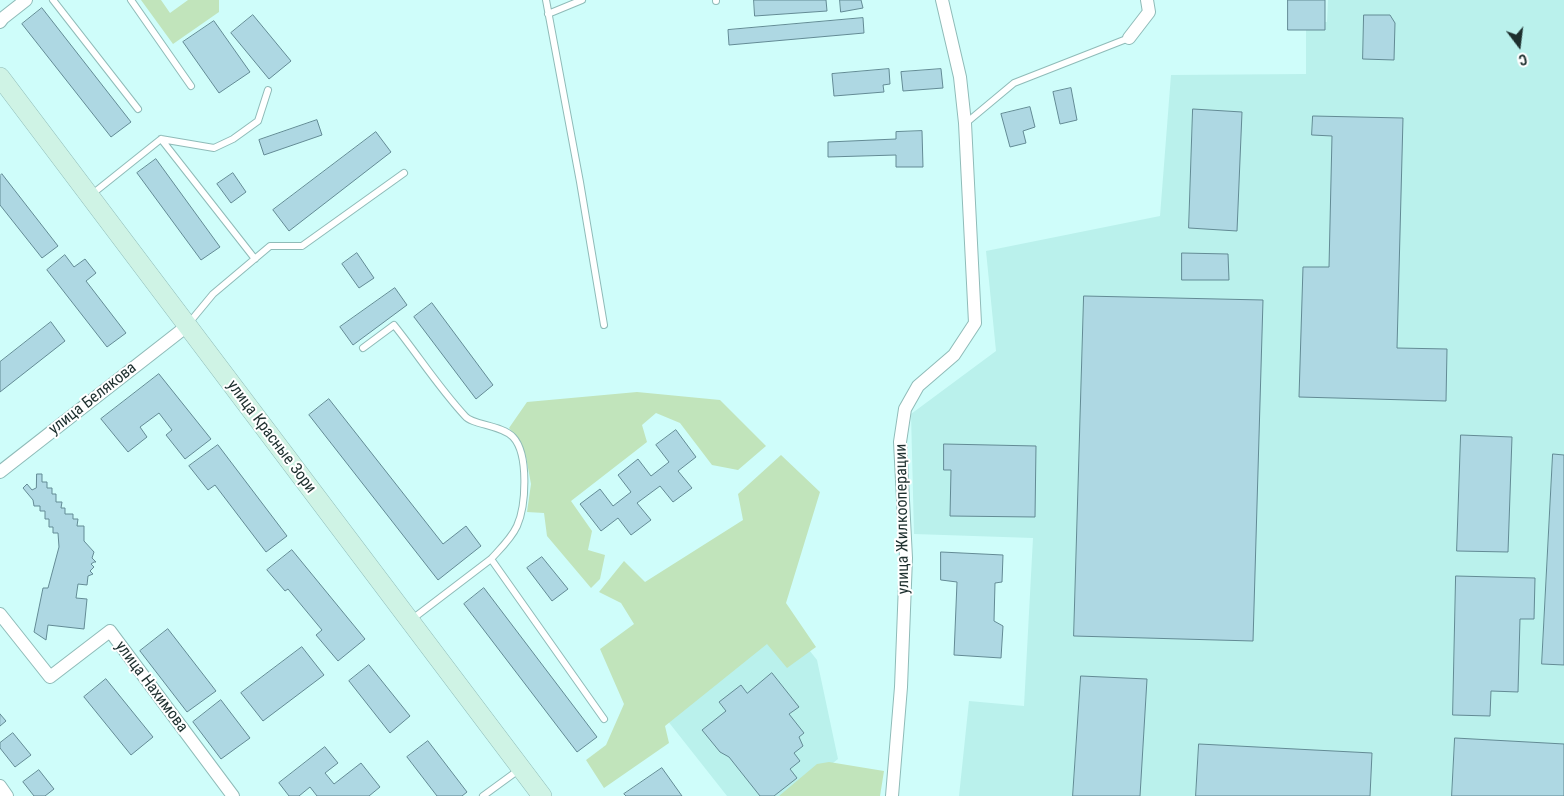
<!DOCTYPE html>
<html>
<head>
<meta charset="utf-8">
<style>
  body { margin:0 }
  #map { position:relative; width:1564px; height:796px; overflow:hidden; background:#cffdfa; font-family:"Roboto Condensed",sans-serif }
  canvas { display:block }
  .north { position:absolute; left:1494px; top:20px; width:50px; height:50px; -webkit-text-stroke:4px #fff; paint-order:stroke; rotate:165deg; font-size:14px; font-weight:700; line-height:20px; text-align:center; color:#1d2f2e }
  .north::after { content:''; display:block; margin:auto; width:18px; height:22px; background:#1d2f2e; clip-path:polygon(50% 0,100% 100%,50% 72%,0 100%) }
</style>
</head>
<body>
<div id="map">
<canvas width="1564" height="796"></canvas>
<div class="north">С</div>
</div>
<script>
const c = document.querySelector('canvas').getContext('2d');
c.lineJoin = 'round';
function fillPath(path, color) {
  c.fillStyle = color;
  c.fill(path, 'evenodd');
}
function strokePath(path, color, width, dash) {
  c.strokeStyle = color;
  c.lineWidth = width;
  c.lineCap = dash ? 'butt' : 'round';
  c.setLineDash(dash || []);
  c.stroke(path);
}
function write(font, color, halo, rows, align = 'center') {
  c.font = font + ' "Roboto Condensed",sans-serif';
  c.lineWidth = 4;
  c.setLineDash([]);
  c.textBaseline = 'middle';
  c.strokeStyle = halo;
  c.fillStyle = color;
  for (const [text, x, y, turn = 0] of rows) {
    c.save();
    c.translate(x, y);
    c.rotate((+turn || 0) * Math.PI / 180);
    c.textAlign = isNaN(turn) ? turn : align;
    if (halo) c.strokeText(text, 0, 0);
    c.fillText(text, 0, 0);
    c.restore();
  }
}
const built = new Path2D(`
  M1328 0H1564V796H959L969 701 1024 706 1033 538 914 534 911 414 996 351 986 251 1160 216 1171 75 1306 74V22H1327Z
  M744 567 817 660 838 759 791 796H727L622 663Z`);
const green = new Path2D(`
  M141 0H161L170 13 188 0H219V12L173 44Z
  M637 392 720 400 766 446 738 470 712 465 680 423 656 413 642 425 647 442 571 501 592 531 588 550 605 555 600 579 591 588 547 536 544 513 527 512 531 484 526 457 520 441 509 428 527 402Z
  M781 455 820 492 786 603 816 647 787 668 767 644 665 726 669 743 604 788 586 760 606 745 624 704 600 649 634 624 621 603 599 592 624 561 645 582 743 520 738 494Z
  M829 762 884 771 880 796H779L817 764Z`);
const building = new Path2D(`
  M754 0H826L827 11 755 16Z
  M840 0H861L863 8 841 12Z
  M1288 0H1325V30H1288Z
  M42 8 131 122 111 137 22 24Z
  M253 15 291 61 269 79 231 33Z
  M1364 15H1390L1395 23 1394 60 1363 59Z
  M863 18 864 33 729 45 728 30Z
  M214 21 250 72 219 93 183 42Z
  M889 69 890 84 883 85 884 92 834 96 832 74Z
  M941 69 943 88 903 91 901 72Z
  M1071 88 1077 120 1060 124 1053 92Z
  M1030 107 1035 127 1023 131 1026 143 1010 147 1001 114Z
  M1193 109 1242 112 1237 231 1189 228Z
  M1313 116 1403 118 1397 348 1447 349 1446 401 1299 397 1303 267H1329L1332 136 1312 135Z
  M317 120 322 135 264 155 259 140Z
  M922 131 923 167H896V155L828 157V142L896 139V132Z
  M376 132 391 152 289 231 273 210Z
  M156 159 220 247 201 260 137 173Z
  M233 173 246 192 231 203 217 184Z
  M2 174 58 246 42 258 0 205V176Z
  M357 253 374 278 359 288 342 264Z
  M1182 253 1228 254 1229 280H1182Z
  M65 255 74 267 85 259 96 273 86 281 126 333 107 347 47 270Z
  M395 288 407 305 353 345 340 327Z
  M1084 296 1263 300 1253 641 1074 636Z
  M432 303 493 385 476 399 414 317Z
  M51 322 65 341 0 392V362Z
  M159 374 211 439 185 459 166 435 172 430 159 413 140 427 147 437 128 452 101 419Z
  M329 399 443 544 466 526 481 546 438 580 309 415Z
  M676 430 696 457 678 471 692 488 673 502 660 486 637 503 651 520 631 535 618 518 601 531 580 504 600 489 613 506 631 492 618 475 638 459 651 476 669 462 656 445Z
  M1461 435 1512 437 1508 552 1457 551Z
  M944 444 1036 446 1035 517 950 516 951 470H944Z
  M218 445 287 536 266 552 215 485 208 490 189 466Z
  M1553 454 1564 455V665L1542 664Z
  M37 474H42V482H47V488H52V494H56V502H62L61 508H65V514H73V519H78L77 526H84V541L94 552 92 558 96 562H94L91 564 94 567 90 571 93 574 88 576 87 585 78 584 76 598 87 599 84 629 48 625 46 640 34 632 43 588H48L59 547 58 533H53V527H49V519H45V511H40V506H34L33 500 23 488 27 484 32 490 36 488Z
  M292 550 365 639 338 661 316 635 322 630 288 589 285 591 267 570Z
  M941 552 1003 555 1002 582 995 583 994 621 1003 626 1001 658 954 655 957 582 941 580Z
  M542 557 568 589 552 601 527 568Z
  M1456 576 1535 578 1534 619H1520L1518 692 1491 691 1490 716 1453 715Z
  M484 588 597 737 577 752 464 604Z
  M168 629 216 691 187 712 140 651Z
  M302 647 324 675 263 721 241 693Z
  M369 665 410 716 390 733 349 681Z
  M772 673 799 707 789 714 804 733 799 737 803 746 794 753 800 761 790 769 797 778 774 796H760L729 757 720 752 702 730 726 711 719 702 741 685 747 693Z
  M1081 676 1147 679 1140 796H1073Z
  M106 679 153 737 131 755 84 697Z
  M221 700 250 738 221 759 193 722Z
  M0 714 6 721 0 726Z
  M13 733 31 755 15 767 0 748V743Z
  M1455 738 1564 744V796H1452Z
  M428 741 467 792 462 796H437L407 757Z
  M1199 744 1372 753 1370 796H1196Z
  M325 747 338 763 325 773 334 784 361 763 380 787 369 796H317L310 787 299 796H289L279 783Z
  M662 768 682 796H626L624 794Z
  M39 770 54 789 45 796H34L23 782Z`);
const lane = new Path2D(`
  M53 0 138 109
  M131 0 191 86
  M546 0 580 182 604 325
  M716 0V1
  M548 14 582 0
  M966 123 1014 83 1129 38
  M161 139 214 148 233 139 258 121 268 90
  M91 195 161 139 255 259
  M189 323 213 294 270 246H302L404 173
  M363 348 394 325C418 355 439 388 465 416 472 425 502 425 513 437 529 454 526 506 517 526 511 539 500 549 491 559
  M411 620 491 559 604 719
  M483 796 520 769`);
const street = new Path2D(`
  M0 22 3 18 26 0
  M1129 38 1149 12 1147 0
  M0 472 187 326
  M0 614 50 677 110 631 233 796
  M0 786 7 796
  M892 796 901 687 906 558 900 442 905 409 918 386 954 355 975 323 965 123 960 77 942 0`);
const secondary = new Path2D(`
  M0 77 542 796`);
const streetNames = [
  ["улица Белякова",93,399,-38],
  ["улица Красные Зори",271,437,53],
  ["улица Жилкооперации",903,519,-91],
  ["улица Нахимова",151,687,53]
];
fillPath(built, '#baf1ec');
fillPath(green, '#c1e4bb');
fillPath(building, '#aed8e3');
strokePath(building, '#638b95', 1);
strokePath(lane, '#8fbbb8', 8);
strokePath(street, '#8fbbb8', 14);
strokePath(secondary, '#8fbbb8', 20);
strokePath(lane, '#fff', 6);
strokePath(street, '#fff', 12);
strokePath(secondary, '#cff3e5', 19);
write('16px', '#1d2f2e', '#fff', streetNames);
</script>
</body>
</html>
